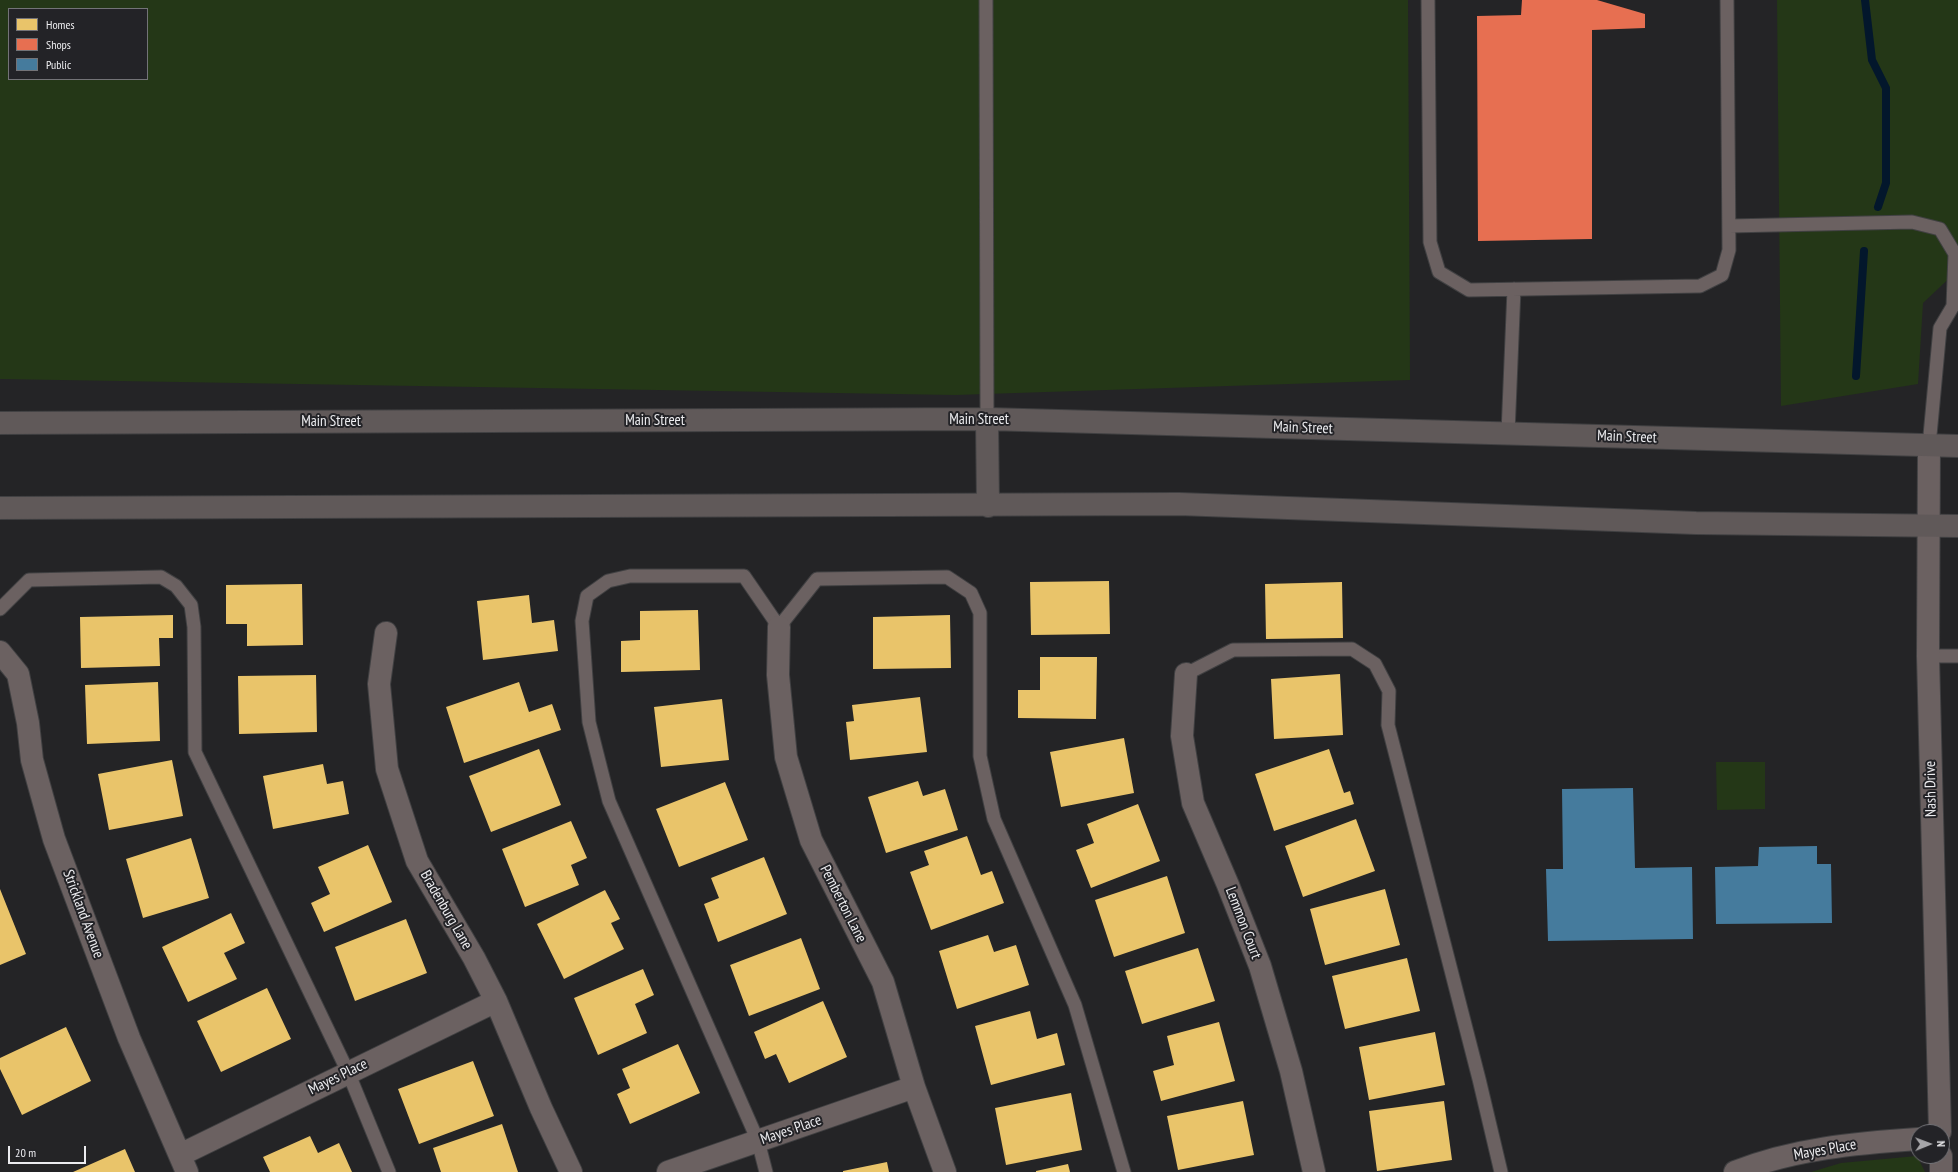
<!DOCTYPE html>
<html>
<head>
<meta charset="utf-8">
<style>
  body { margin:0 }
  #map { position:relative; width:1958px; height:1172px; overflow:hidden; background:#242426; font-family:"PT Sans Narrow",sans-serif }
  canvas { display:block }
  .legend { position:absolute; left:8px; top:8px; width:140px; height:72px; box-sizing:border-box; background:#232327; border:1px solid #737377; margin:0; padding:5px 7px; list-style:none; font-size:12px; color:#ececef }
  .legend li { display:flex; align-items:center; gap:8px; height:20px }
  .legend b { width:20px; border:1px solid #737377 }
  .north { position:absolute; left:1910px; top:1124px; width:40px; height:40px; box-sizing:border-box; background:#232327; border:1px solid #737377; border-radius:50%; rotate:89deg; font-size:11px; font-weight:700; line-height:16px; text-align:center; color:#ececef }
  .north::after { content:''; display:block; margin:auto; width:14px; height:18px; background:#a6a6a9; clip-path:polygon(50% 0,100% 100%,50% 72%,0 100%) }
  .scale { position:absolute; left:8px; top:1146px; width:78px; height:18px; box-sizing:border-box; border:2px solid #ececef; border-top:0; padding-left:5px; font-size:12px; line-height:14px; white-space:nowrap; color:#ececef; -webkit-text-stroke:3px #232327; paint-order:stroke }
</style>
</head>
<body>
<div id="map">
<canvas width="1958" height="1172"></canvas>
<ul class="legend">
<li><b style="height:11px;background:#e9c46a"></b>Homes</li>
<li><b style="height:11px;background:#e76f51"></b>Shops</li>
<li><b style="height:11px;background:#457b9d"></b>Public</li>
</ul>
<div class="north">N</div>
<div class="scale">20 m</div>
</div>
<script>
const c = document.querySelector('canvas').getContext('2d');
c.lineJoin = 'round';
function fillPath(path, color) {
  c.fillStyle = color;
  c.fill(path, 'evenodd');
}
function strokePath(path, color, width, dash) {
  c.strokeStyle = color;
  c.lineWidth = width;
  c.lineCap = dash ? 'butt' : 'round';
  c.setLineDash(dash || []);
  c.stroke(path);
}
function write(font, color, halo, rows, align = 'center') {
  c.font = font + ' "PT Sans Narrow",sans-serif';
  c.lineWidth = 4;
  c.setLineDash([]);
  c.textBaseline = 'middle';
  c.strokeStyle = halo;
  c.fillStyle = color;
  for (const [text, x, y, turn = 0] of rows) {
    c.save();
    c.translate(x, y);
    c.rotate((+turn || 0) * Math.PI / 180);
    c.textAlign = isNaN(turn) ? turn : align;
    if (halo) c.strokeText(text, 0, 0);
    c.fillText(text, 0, 0);
    c.restore();
  }
}
const green = new Path2D(`
  M0 0H1408L1410 380 955 395 0 379ZM9 9H147V79H9Z
  M1777 0H1958V270L1923 303 1918 384 1781 406Z
  M1716 762H1765V809L1717 810Z
  M1917 1156 1925 1172H1811L1841 1163Z`);
const homes = new Path2D(`
  M1109 581 1110 634 1031 635 1030 582Z
  M1342 582 1343 638 1266 639 1265 584Z
  M302 584 303 645 247 646V624H226V585Z
  M529 595 532 623 554 620 558 651 483 660 477 601Z
  M698 610 700 670 621 672V641L640 640V611Z
  M173 615V638H159L160 666 81 668 80 617Z
  M950 615 951 668 873 669V617Z
  M1040 657H1097L1096 719 1018 718V690H1040Z
  M1340 674 1343 735 1274 739 1271 679Z
  M316 675 317 732 239 734 238 676Z
  M158 682 160 741 87 744 85 685Z
  M519 682 529 712 552 704 561 730 464 763 446 707Z
  M920 697 927 752 850 760 846 722 854 721 852 705Z
  M722 699 729 760 661 767 654 707Z
  M1124 738 1134 793 1061 807 1050 752Z
  M539 749 561 805 491 832 469 776Z
  M1329 749 1344 793 1350 791 1354 804 1274 831 1255 774Z
  M172 760 183 816 109 830 98 774Z
  M323 764 327 784 343 781 349 814 273 829 263 776Z
  M918 781 923 796 945 789 958 830 886 853 868 797Z
  M725 782 748 840 679 867 656 809Z
  M1138 804 1160 861 1091 888 1076 850 1094 843 1087 824Z
  M1356 819 1375 871 1303 897 1285 846Z
  M571 821 587 858 571 865 579 885 525 907 502 849Z
  M967 836 981 875 992 871 1004 903 931 930 910 872 929 865 924 851Z
  M191 838 209 898 143 918 126 859Z
  M368 845 392 902 324 932 311 903 330 894 318 867Z
  M764 857 787 914 718 942 704 904 719 898 711 878Z
  M1167 876 1185 933 1114 957 1095 900Z
  M0 889 26 954 0 965Z
  M1385 889 1400 945 1325 965 1310 909Z
  M605 890 620 919 611 923 624 949 564 979 537 924Z
  M231 913 245 943 224 953 237 979 188 1002 162 947Z
  M406 919 427 973 355 1001 335 947Z
  M988 935 994 952 1016 945 1029 985 957 1009 939 951Z
  M801 938 820 989 749 1016 730 965Z
  M1198 948 1215 1001 1142 1024 1125 971Z
  M1407 958 1420 1011 1345 1029 1332 976Z
  M643 969 654 995 635 1004 647 1033 598 1055 574 998Z
  M267 988 291 1039 221 1072 197 1021Z
  M823 1001 847 1057 789 1083 776 1054 765 1059 754 1032Z
  M1030 1011 1037 1039 1057 1033 1065 1065 991 1085 975 1026Z
  M1219 1022 1235 1081 1161 1101 1153 1071 1174 1065 1167 1036Z
  M66 1027 91 1081 22 1115 0 1069V1058Z
  M1435 1032 1445 1085 1369 1100 1359 1047Z
  M678 1044 700 1093 630 1124 617 1094 630 1088 622 1069Z
  M473 1061 494 1116 419 1144 398 1089Z
  M1071 1093 1082 1150 1006 1165 995 1108Z
  M1243 1101 1254 1155 1178 1170 1167 1116Z
  M1444 1101 1452 1160 1377 1171 1369 1111Z
  M502 1124 518 1172H441L433 1148Z
  M310 1136 318 1153 339 1143 352 1172H270L263 1157Z
  M125 1149 135 1172H73Z
  M887 1162 889 1172H843V1171Z
  M1068 1164 1070 1172H1036V1171Z`);
const shops = new Path2D(`
  M1522 0H1597L1645 14V28L1592 30V239L1478 241 1477 16 1521 15Z`);
const public = new Path2D(`
  M1633 788 1635 868 1692 867 1693 939 1548 941 1546 869H1563L1562 789Z
  M1817 846V864H1831L1832 923 1716 924 1715 867 1758 866 1759 847Z`);
const stream = new Path2D(`
  M1865 0 1872 60 1886 88V183L1878 207
  M1856 376 1864 251`);
const service = new Path2D(`
  M986 0 987 419
  M1428 0 1430 242 1439 272 1469 290 1700 286 1722 275 1729 250 1727 0
  M1729 226 1912 222 1940 229 1955 254 1953 306
  M1508 433 1514 289
  M1929 446 1940 328 1953 306 1958 304
  M0 609 29 580 161 577 176 586 191 605 194 627 195 752 348 1072 389 1172
  M1928 656H1958
  M1186 674 1233 650 1352 649 1375 664 1389 691 1388 725 1479 1079 1501 1172
  M766 1172 758 1141 609 801 589 722 582 621 587 596 608 581 630 576H744L779 627 817 579 947 577 971 593 980 613V756L994 819 1075 1005 1124 1172`);
const minor = new Path2D(`
  M779 627 778 675 786 757 811 840 883 982 914 1087 945 1172
  M386 633 379 684 387 769 417 861 474 958 496 1001 541 1108 571 1172
  M0 652 18 674 28 723 32 760 54 839 129 1038 187 1172
  M1186 674 1182 736 1193 803 1228 885 1260 966 1291 1071 1314 1172
  M180 1155 496 1001
  M668 1172 914 1087
  M1735 1172C1793 1149 1856 1143 1918 1139`);
const tertiary = new Path2D(`
  M1929 446 1928 656 1940 1132
  M1941 1156V1172`);
const primary = new Path2D(`
  M987 419 988 506
  M0 423 987 419 1958 446
  M0 508 1179 504 1696 523 1958 526`);
const streetNames = [
  ["Main Street",979,420],
  ["Main Street",655,421],
  ["Main Street",331,422],
  ["Main Street",1303,428,2],
  ["Main Street",1627,437,2],
  ["Nash Drive",1931,789,-91],
  ["Pemberton Lane",843,904,63],
  ["Bradenburg Lane",446,910,60],
  ["Strickland Avenue",83,914,70],
  ["Lemmon Court",1243,923,69],
  ["Mayes Place",338,1077,-26],
  ["Mayes Place",791,1130,-19],
  ["Mayes Place",1825,1150,-10]
];
fillPath(green, '#243717');
fillPath(homes, '#e9c46a');
fillPath(shops, '#e76f51');
fillPath(public, '#457b9d');
strokePath(stream, '#03172c', 8);
strokePath(service, '#404042', 15);
strokePath(minor, '#404042', 24);
strokePath(tertiary, '#404042', 24);
strokePath(primary, '#404042', 24);
strokePath(service, '#6b6161', 13);
strokePath(minor, '#6b6161', 22);
strokePath(tertiary, '#6b6161', 22);
strokePath(primary, '#605959', 22);
write('15px', '#ececef', '#232327', streetNames);
</script>
</body>
</html>
